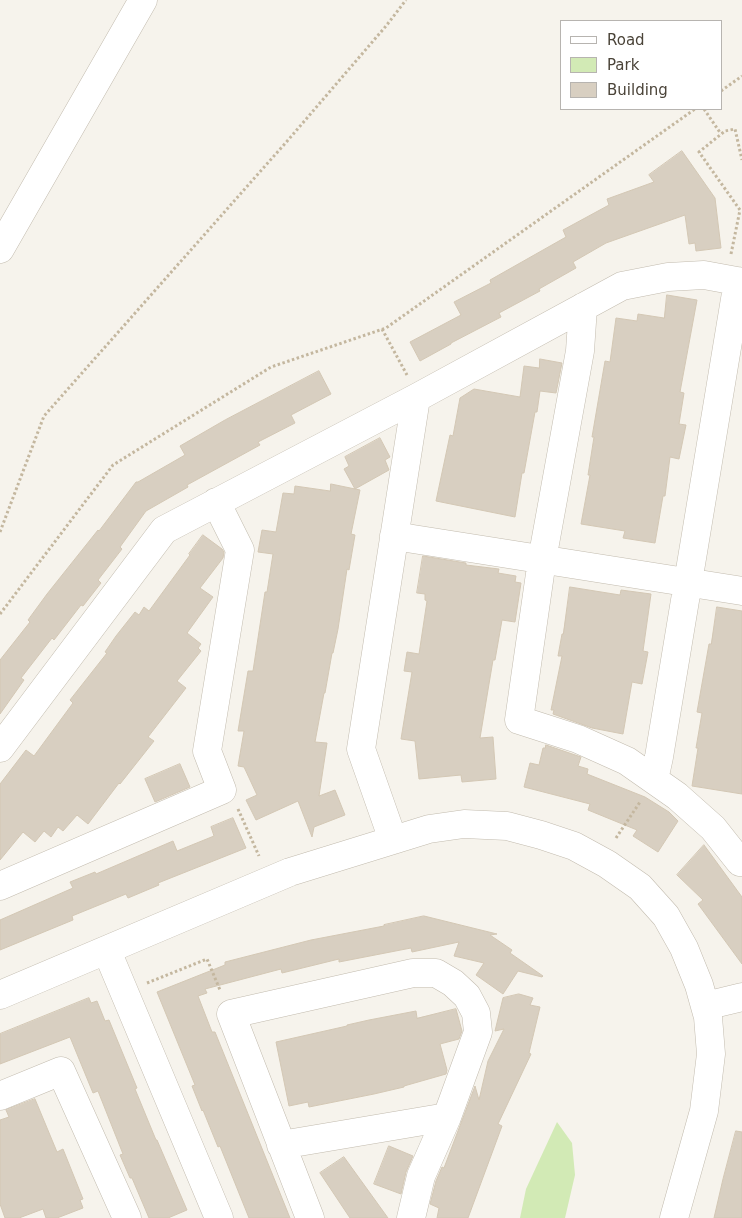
<!DOCTYPE html>
<html>
<head>
<meta charset="utf-8">
<style>
  body { margin:0 }
  #map { position:relative; width:742px; height:1218px; overflow:hidden; background:#f6f3ec; font-family:"DejaVu Sans",sans-serif }
  canvas { display:block }
  .legend { position:absolute; left:560px; top:20px; width:162px; height:90px; box-sizing:border-box; background:#fff; border:1px solid #b7b4b0; margin:0; padding:6px 9px; list-style:none; font-size:15px; color:#4b4439 }
  .legend li { display:flex; align-items:center; gap:10px; height:25px }
  .legend b { width:25px; border:1px solid #b7b4b0 }
</style>
</head>
<body>
<div id="map">
<canvas width="742" height="1218"></canvas>
<ul class="legend">
<li><b style="height:6px;background:#fff"></b>Road</li>
<li><b style="height:14px;background:#d2eab5"></b>Park</li>
<li><b style="height:14px;background:#d8cfc1"></b>Building</li>
</ul>
</div>
<script>
const c = document.querySelector('canvas').getContext('2d');
c.lineJoin = 'round';
function fillPath(path, color) {
  c.fillStyle = color;
  c.fill(path, 'evenodd');
}
function strokePath(path, color, width, dash) {
  c.strokeStyle = color;
  c.lineWidth = width;
  c.lineCap = dash ? 'butt' : 'round';
  c.setLineDash(dash || []);
  c.stroke(path);
}
const green = new Path2D(`
  M557 1122 572 1143 575 1175 565 1218H520L526 1189Z`);
const building = new Path2D(`
  M682 151 715 198 721 248 696 251 695 243 689 244 685 215 606 243 573 262 576 268 539 289 540 291 499 313 501 317 451 343V344L420 361 410 342 461 315 454 302 491 283 490 280 566 237 563 230 609 205 607 199 654 182 649 175Z
  M667 295 697 300 680 392 684 393 679 424 686 425 679 459 670 457 665 496H663L655 543 623 538 625 531 581 524 590 475H588L594 437H592L605 361 610 362 616 318 637 321 638 314 664 318Z
  M540 359 562 363 556 393 540 391 537 412H535L524 473H522L515 517 436 501 450 435 453 436 460 398 474 389 520 397 524 366 539 368Z
  M319 371 331 394 291 415 295 423 258 442 260 445 187 485 188 487 146 511 120 547 122 549 98 580 101 583 83 606 81 605 54 640 52 638 21 678 24 680 0 714V660L30 622 28 620 47 594 98 530 99 531 136 482H138L185 455 180 446 225 420Z
  M380 438 390 457 385 460 389 470 355 489 344 469 349 466 345 457Z
  M331 484 360 490 351 534 355 535 349 570 347 569 338 629 333 653H332L325 693H324L315 742 327 743 319 796 335 790 345 815 314 827 312 837 298 801 256 820 246 800 257 795 244 767 238 766 244 731H238L248 671H253L265 592H267L273 554 258 552 262 530 276 532 283 493 294 494 295 486 330 491Z
  M203 535 222 549 224 552 223 558 200 588 213 597 187 633 201 644 198 648 201 651 177 681 186 688 148 737 154 741 120 784 119 783 88 824 77 815 63 831 58 827 51 837 44 831 35 842 23 832 0 860V784L26 750 34 756 73 703 70 700 107 653 105 652 116 636 135 612 139 615 144 607 149 611 190 555 189 554Z
  M423 556 466 563V565L499 569 498 573 516 576 515 582 521 583 515 622 502 620 495 660H493L480 738 493 737 496 779 462 782 461 775 419 779 415 741 401 739 412 672 404 671 407 652 419 654 427 601 425 600V594L417 593Z
  M570 587 620 595 621 590 651 594 643 651 648 652 642 684 632 682 623 734 592 728 553 714 554 710H551L562 656H558L562 634H563Z
  M717 607 742 611V794L692 786 698 748H696L702 713 697 712 709 644H711Z
  M546 745 581 757 578 766 588 769 587 774 645 797 669 812 678 821 658 852 633 836 637 830 588 810 590 804 524 787 530 763 539 765 543 748H545Z
  M180 764 190 787 155 802 145 779Z
  M233 818 246 848 158 883 159 885 128 898 126 894 72 916 73 920 0 950V920L73 888 70 882 95 872 96 874 173 841 177 851 214 836 211 827Z
  M704 845 742 897V964L698 904 703 900 677 875Z
  M424 916 497 934 490 935 512 950 510 953 543 976 542 977 518 971 503 994 476 975 484 963 454 956 459 942 412 952 411 948 339 962V959L282 973 281 969 205 989 207 993 198 996 212 1032H215L290 1218H249L220 1146 218 1147 203 1110 202 1111 192 1086 195 1085 157 992 225 965V962L311 940 384 926V925Z
  M519 994 533 998 530 1005 540 1007 529 1053 531 1054 498 1124 502 1126 468 1218H437L439 1208 430 1204 436 1181 442 1167 444 1168 475 1086 479 1100 488 1061 504 1029 495 1031 503 998Z
  M89 998 91 1003 97 1001 105 1021 109 1020 137 1088 135 1089 156 1140H157L187 1210 168 1218H149L132 1178H130L120 1155 123 1154 98 1091 93 1093 70 1037 0 1064V1034Z
  M456 1009 462 1031 459 1039 440 1044 447 1070 446 1074 404 1086V1087L374 1094 309 1107 308 1102 289 1106 276 1042 347 1026V1025L369 1020 416 1011 417 1018Z
  M35 1099 57 1152 63 1149 83 1199 80 1200 83 1208 57 1218H46L43 1209 19 1218H5L0 1204V1120L9 1117 6 1110Z
  M736 1131 742 1132V1218H714L723 1179Z
  M389 1146 413 1156 406 1172 401 1194 374 1184Z
  M344 1157 388 1218H350L320 1173Z`);
const path = new Path2D(`
  M721 91 742 76
  M704 109 721 134
  M731 254 740 210 699 152 725 131 735 129 742 160
  M382 329 407 375
  M0 532 44 416 289 139 386 26 406 0
  M0 614 113 465 271 367 386 328 695 109
  M238 809 259 856
  M616 838 640 802
  M147 983 207 959 220 990`);
const minor = new Path2D(`
  M0 249 143 0
  M583 307 580 351 542 560 519 720 578 739 627 761 677 796 713 828 740 862 742 861
  M394 536 742 591
  M0 748 164 530 416 398 622 286 668 277 704 275 742 282
  M654 780 659 757 738 281
  M393 840 361 749 416 398
  M0 886 222 790 207 751 240 550 216 502
  M107 951 219 1218
  M0 995 290 872 429 829 464 824 507 826 541 835 574 846 607 864 640 887 666 916 684 948 699 985 708 1017 711 1054 704 1111 674 1218
  M705 1006 742 997
  M0 1096 61 1071 127 1218
  M281 1145 447 1117
  M310 1218 231 1014 413 973H436L453 983 467 996 476 1013 478 1032 447 1117 421 1176 411 1218`);
fillPath(green, '#d2eab5');
fillPath(building, '#d8cfc1');
strokePath(building, '#d3c7b4', 1);
strokePath(minor, '#c2bbae', 29);
strokePath(path, '#c4b79f', 3, [2.5, 2.5]);
strokePath(minor, '#fff', 28);
</script>
</body>
</html>
